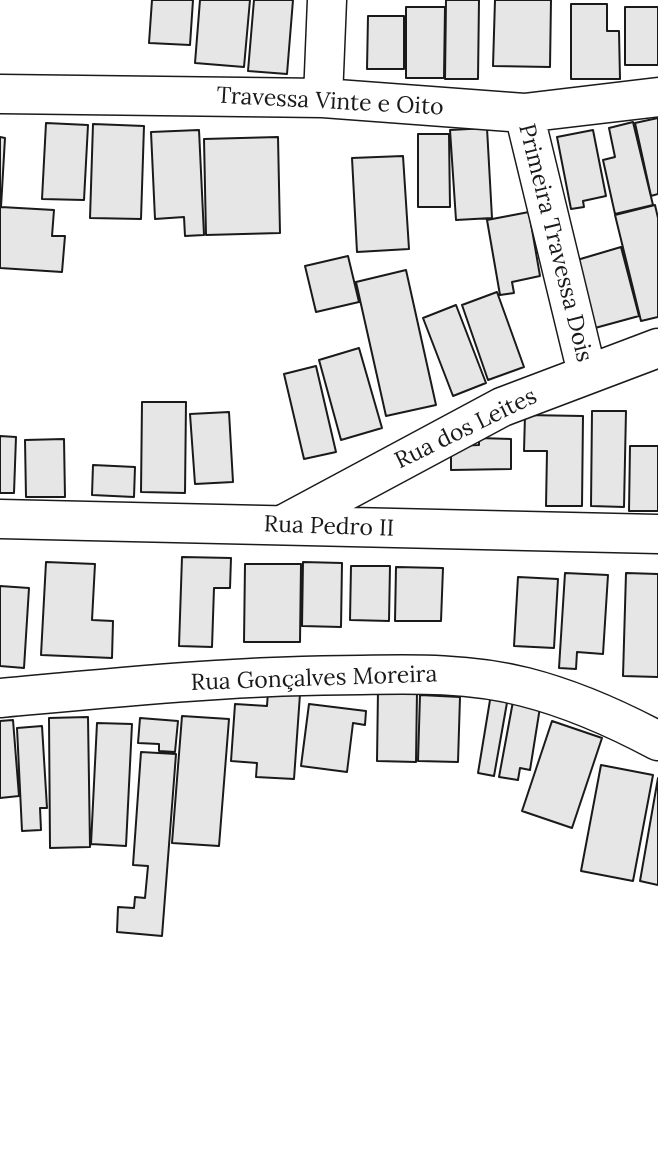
<!DOCTYPE html>
<html>
<head>
<meta charset="utf-8">
<style>
  body { margin:0 }
  canvas { display:block; background:#fff }
</style>
</head>
<body>
<canvas width="658" height="1176"></canvas>
<script>
const c = document.querySelector('canvas').getContext('2d');
c.lineJoin = 'round';
function fillPath(path, color) {
  c.fillStyle = color;
  c.fill(path, 'evenodd');
}
function strokePath(path, color, width, dash) {
  c.strokeStyle = color;
  c.lineWidth = width;
  c.lineCap = dash ? 'butt' : 'round';
  c.setLineDash(dash || []);
  c.stroke(path);
}
function write(font, color, halo, rows, align = 'center') {
  c.font = font + ' Lora,serif';
  c.lineWidth = 5;
  c.setLineDash([]);
  c.textBaseline = 'middle';
  c.strokeStyle = halo;
  c.fillStyle = color;
  for (const [text, x, y, turn = 0] of rows) {
    c.save();
    c.translate(x, y);
    c.rotate((+turn || 0) * Math.PI / 180);
    c.textAlign = isNaN(turn) ? turn : align;
    if (halo) c.strokeText(text, 0, 0);
    c.fillText(text, 0, 0);
    c.restore();
  }
}
const building = new Path2D(`
  M152 0H193L190 45 149 43Z
  M200 0H250L244 67 195 63Z
  M254 0H293L287 74 248 71Z
  M446 0H479L478 79H445Z
  M495 0H551L550 67 493 66Z
  M571 4H607V31H619L620 79H571Z
  M406 7H445L444 78H406Z
  M625 7H658V65H625Z
  M368 16H404V69H367Z
  M658 118V194L651 196 635 123Z
  M633 122 653 205 615 214 603 160 615 157 609 128Z
  M46 123 88 125 84 200 42 199Z
  M93 124 144 126 141 219 90 218Z
  M487 128 492 218 456 220 450 130Z
  M199 130 204 235 185 236 184 217 155 219 151 132Z
  M593 130 606 196 583 201 584 207 571 209 557 137Z
  M418 134H449L450 207H418Z
  M0 137 5 138 1 207 54 210 52 236H65L62 272 0 268Z
  M278 137 280 233 206 235 204 139Z
  M403 156 409 249 357 252 352 158Z
  M655 205 658 218V317L641 321 615 215Z
  M529 212 540 276 512 282 514 293 500 295 487 220Z
  M621 247 639 316 595 328 577 260Z
  M348 256 359 302 316 312 305 266Z
  M406 270 436 405 386 416 356 282Z
  M497 292 524 367 488 380 462 305Z
  M456 305 486 383 453 396 423 318Z
  M359 348 382 428 341 440 319 360Z
  M316 366 336 452 304 459 284 374Z
  M142 402H186L185 493 141 492Z
  M592 411H626L624 507 591 506Z
  M229 412 233 482 195 484 190 414Z
  M525 415 583 416 582 506H546L547 451H524Z
  M0 436 16 437 14 493H0Z
  M479 438 511 439V469L451 470V446L479 445Z
  M64 439 65 497H26L25 440Z
  M630 446H658V511H629Z
  M93 465 135 467 134 497 92 495Z
  M182 557 231 558 230 588H214L212 647 179 646Z
  M46 562 95 564 92 620 113 621 112 658 41 655Z
  M303 562 342 563 341 627 302 626Z
  M245 564H301L300 642H244Z
  M351 566H390L389 621 350 620Z
  M396 567 443 568 441 621H395Z
  M565 573 608 575 603 654 577 652 576 669 559 668Z
  M626 573 658 574V677L623 676Z
  M518 577 558 579 554 648 514 646Z
  M0 586 29 588 24 668 0 666Z
  M378 690 417 691 416 762 377 761Z
  M268 691 300 694 294 779 256 777 257 763 231 761 235 704 267 706Z
  M491 694 508 697 494 776 478 773Z
  M420 695 460 697 458 762 418 761Z
  M514 696 541 701 530 770 520 768 518 780 499 777Z
  M309 704 366 711 365 725 353 723 347 772 301 766Z
  M182 716 229 719 219 846 172 843Z
  M88 717 90 847 50 848 49 718Z
  M140 718 178 721 175 752 159 751V744L138 743Z
  M13 720 19 796 0 798V721Z
  M552 721 602 738 572 828 522 811Z
  M97 723 132 724 126 846 91 844Z
  M42 726 47 808H40L41 830 22 831 17 728Z
  M141 752 176 754 162 936 117 932 118 907 134 908 135 897 145 898 148 866 133 865Z
  M601 765 653 775 633 881 581 871Z
  M658 778V885L640 881Z`);
const minor = new Path2D(`
  M0 94 323 98 524 113 658 97
  M323 98 327 0
  M524 113 587 373
  M0 519 658 534
  M284 524 502 407 658 348
  M0 698C120 687 241 675 361 675 416 674 471 673 525 687 572 699 615 718 658 741`);
const streetNames = [
  ["Travessa Vinte e Oito",330,102,3],
  ["Primeira Travessa Dois",555,243,76],
  ["Rua dos Leites",466,429,-26],
  ["Rua Pedro II",329,527,2],
  ["Rua Gonçalves Moreira",314,679,-2]
];
fillPath(building, '#e6e6e6');
strokePath(building, '#1a1a1a', 2);
strokePath(minor, '#1a1a1a', 41);
strokePath(minor, '#fff', 38);
write('23px', '#1a1a1a', '#fff', streetNames);
</script>
</body>
</html>
